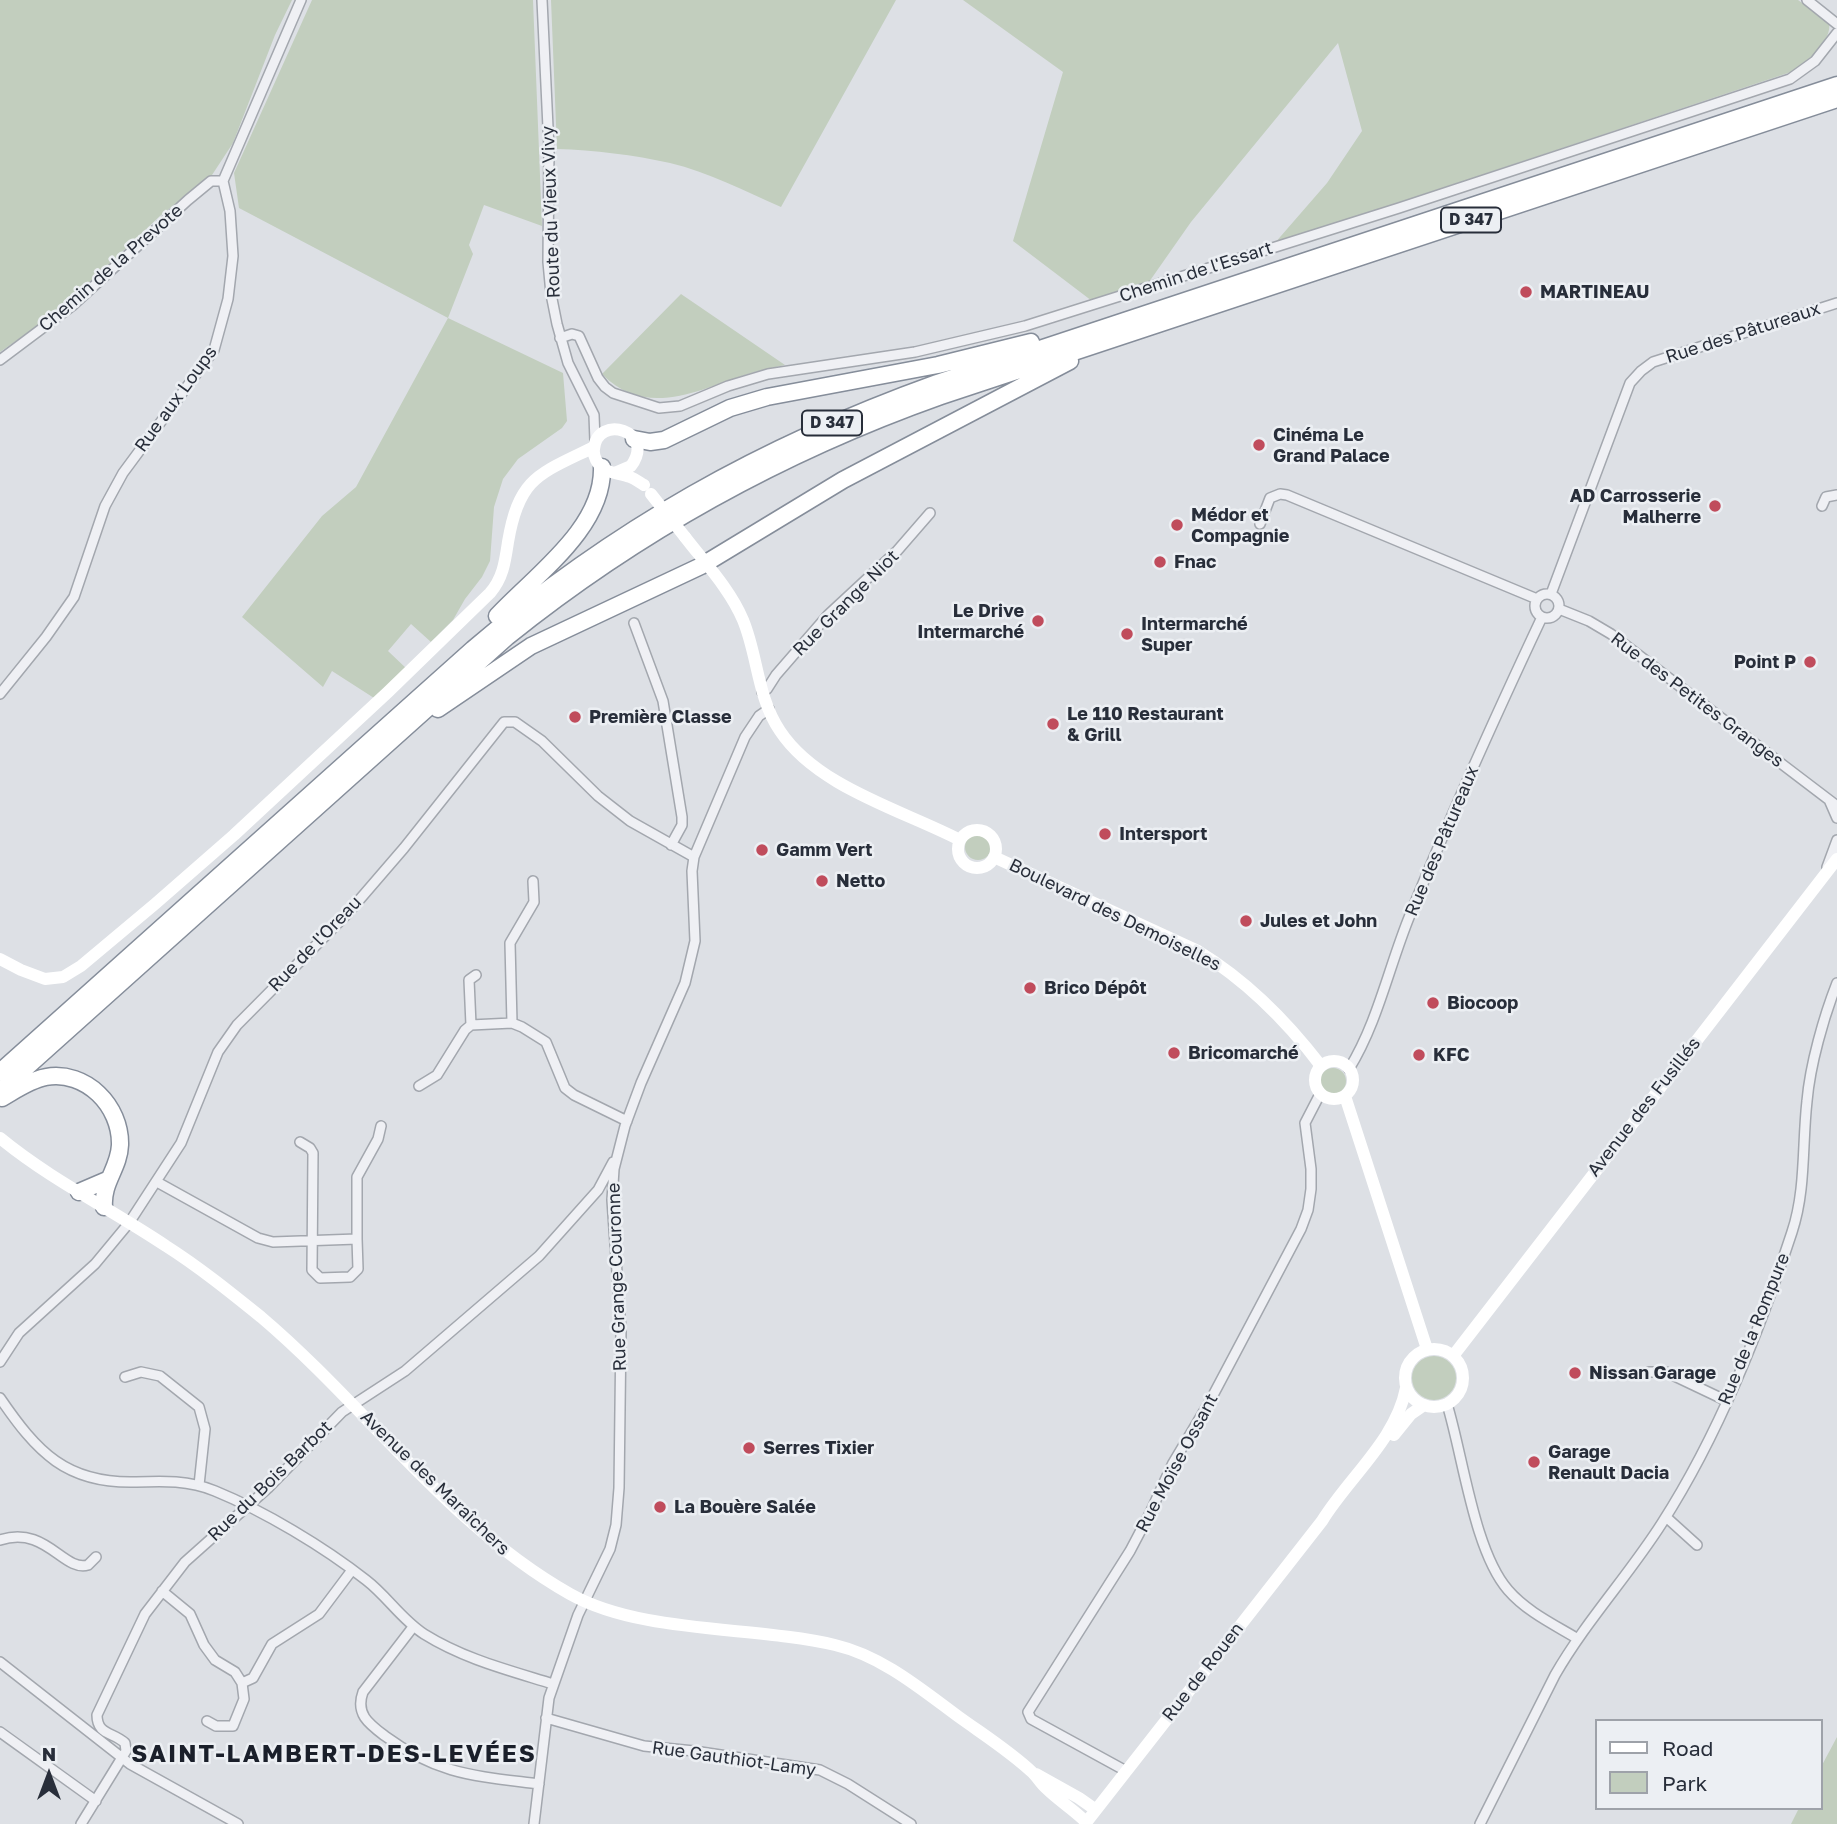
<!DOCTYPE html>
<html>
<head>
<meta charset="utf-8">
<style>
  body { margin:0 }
  #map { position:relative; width:1837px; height:1824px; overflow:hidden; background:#dde0e5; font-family:"Golos Text",sans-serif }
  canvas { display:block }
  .legend { position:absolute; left:1595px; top:1719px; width:228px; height:91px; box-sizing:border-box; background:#eceff3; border:2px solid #9ea2a9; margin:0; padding:9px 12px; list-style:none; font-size:21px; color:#282e3a }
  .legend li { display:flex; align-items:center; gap:14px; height:35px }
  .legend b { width:35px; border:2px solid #9ea2a9 }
  .north { position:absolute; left:14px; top:1740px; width:70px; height:70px; -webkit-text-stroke:5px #eceff3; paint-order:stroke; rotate:0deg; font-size:19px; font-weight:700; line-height:28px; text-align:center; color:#282e3a }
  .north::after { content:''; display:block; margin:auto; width:24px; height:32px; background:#282e3a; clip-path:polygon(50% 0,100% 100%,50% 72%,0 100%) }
</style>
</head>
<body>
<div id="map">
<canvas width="1837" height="1824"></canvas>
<ul class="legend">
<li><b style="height:9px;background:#fff"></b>Road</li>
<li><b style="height:19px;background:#c2cebe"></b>Park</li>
</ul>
<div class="north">N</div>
</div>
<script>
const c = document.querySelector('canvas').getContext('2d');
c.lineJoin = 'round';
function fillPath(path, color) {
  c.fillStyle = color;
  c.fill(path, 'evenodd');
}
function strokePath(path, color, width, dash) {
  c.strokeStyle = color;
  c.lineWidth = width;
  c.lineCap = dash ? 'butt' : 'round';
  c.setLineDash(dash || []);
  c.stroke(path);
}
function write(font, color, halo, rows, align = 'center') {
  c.font = font + ' "Golos Text",sans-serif';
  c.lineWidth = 5;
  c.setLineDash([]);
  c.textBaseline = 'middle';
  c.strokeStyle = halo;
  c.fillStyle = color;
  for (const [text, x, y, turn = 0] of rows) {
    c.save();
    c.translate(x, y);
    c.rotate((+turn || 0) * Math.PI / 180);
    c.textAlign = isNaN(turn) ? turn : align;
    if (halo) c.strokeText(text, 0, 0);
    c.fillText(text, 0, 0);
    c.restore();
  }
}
const green = new Path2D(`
  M0 0H292L275 35 233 143 212 175 160 216 62 309 0 352Z
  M312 0H533L542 226 484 205 469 245 473 254 448 318 563 373 567 421 562 428 518 459 503 479 494 507 490 561 482 577 465 599 453 620 431 642 411 624 388 651 408 670 374 698 332 671 323 687 242 617 322 516 356 487 448 318 239 208 234 173Z
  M551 0H896L781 207C745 191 708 172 670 163 634 155 594 150 557 149Z
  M963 0H1798L1829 22C1833 41 1806 63 1791 72L1274 244 1327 183 1362 131 1338 43 1191 222 1149 282 1092 301 1013 241 1063 72Z
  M681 294 785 365C773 368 760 370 748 374 698 390 646 419 602 374Z
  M965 847a13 13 0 1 1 26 0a13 13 0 1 1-26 0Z
  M1320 1081a13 13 0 1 1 26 0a13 13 0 1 1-26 0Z
  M1412 1378a22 22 0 1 1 44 0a22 22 0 1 1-44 0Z
  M1837 1737V1824H1791L1799 1808H1821V1767Z`);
const street = new Path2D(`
  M542 0 549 149 548 262 551 294 557 324 568 363 594 415 595 441
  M1807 0 1837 24
  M560 338 572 334 579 336 598 378 605 387 613 393 659 408 680 406 728 386 768 374 915 352 1025 326 1399 208 1790 79 1815 61 1837 33
  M0 360 72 306 188 200 211 181H223
  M1822 506 1826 497 1837 495
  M1260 524 1270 498 1280 494 1287 495 1537 599
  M1551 594 1630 383 1641 371 1653 362 1837 303
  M1535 606a12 12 0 1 1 24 0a12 12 0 1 1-24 0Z
  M1559 609 1589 621 1611 634 1837 806
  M634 623 663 701 682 817V825L671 845
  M762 692 767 689 776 675 828 615 897 551 930 513
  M0 694 46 637 74 597 105 506 123 473 214 350 228 299 233 256 230 211 223 181 301 0
  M1830 802 1837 818
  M1827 867 1837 840
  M512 1023 510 943 534 902 533 881
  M471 1025 469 980 476 975
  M1349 1069C1378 1022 1389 966 1410 915 1451 814 1496 715 1542 617
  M419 1086 437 1075 465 1030 471 1025 512 1023 522 1027 546 1042 565 1088 574 1095 627 1121
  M300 1142 310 1148 313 1153 312 1270 320 1278 350 1277 358 1269 357 1239
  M157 1182 258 1238 273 1242 357 1239V1177L378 1139 381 1126
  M0 1362 19 1333 95 1264 129 1223 181 1143 218 1052 237 1025 348 913 404 848 504 722H515L542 741 598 796 630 821 694 857
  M1649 1372H1666L1727 1401
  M125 1377 141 1372 160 1376 199 1407 205 1429 199 1485
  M0 1398C37 1452 66 1484 136 1482 163 1481 189 1480 215 1491 264 1511 324 1547 366 1580 387 1596 401 1619 424 1634 464 1659 508 1670 553 1684
  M1447 1404C1463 1456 1474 1551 1508 1590 1527 1612 1555 1625 1578 1639
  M1666 1517 1697 1545
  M0 1540C46 1525 63 1572 88 1565L96 1557
  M162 1591 190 1614 204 1645 215 1660 235 1672 242 1683 253 1678 272 1644 319 1614 352 1570
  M413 1627 363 1692C355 1714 369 1724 385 1736 438 1775 476 1776 539 1784
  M0 1662 130 1764 238 1824
  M546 1718 644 1746 694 1751 820 1770 848 1784 911 1824
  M207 1721 216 1726H233L244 1699 242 1683
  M0 1732 96 1801
  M1126 1771 1031 1719 1028 1712 1130 1551 1150 1513 1173 1463 1210 1401 1301 1229 1308 1210 1311 1189V1169L1305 1123 1320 1094
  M81 1824 126 1751 125 1743C113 1732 97 1735 97 1715L145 1614 185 1562 268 1488 342 1412 405 1371 539 1256 598 1190 613 1162
  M534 1824 549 1698 578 1615 610 1549 616 1525 619 1488 621 1330 612 1200 614 1169 625 1126 641 1083 685 983 695 941 692 871 694 857 745 737 759 716 769 709
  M1480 1824 1555 1675C1586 1621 1629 1575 1662 1523 1719 1434 1759 1332 1792 1232 1806 1190 1802 1145 1807 1101 1810 1065 1824 1016 1837 983`);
const secondary = new Path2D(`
  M617 472 631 466C657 431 597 413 594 449 593 456 597 464 603 468 610 474 621 473 630 477 635 479 639 482 644 485
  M685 537C705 563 730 589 743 620 758 656 757 697 780 731 817 787 902 810 960 840
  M958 849a19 19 0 1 1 38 0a19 19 0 1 1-38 0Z
  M994 857 1198 951C1247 981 1286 1020 1321 1066
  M0 959 21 970 45 979 63 977 81 966 155 904 234 835 388 692 490 593C503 578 505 562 508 542 519 477 539 474 594 447
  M1315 1080a19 19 0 1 1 38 0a19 19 0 1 1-38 0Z
  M1345 1096 1427 1349
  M0 1138C51 1180 111 1209 166 1246 199 1267 230 1292 261 1317 366 1406 448 1525 570 1594 641 1634 754 1626 835 1645 882 1656 921 1689 959 1717 984 1735 1011 1752 1033 1773 1038 1778 1041 1784 1046 1788 1058 1800 1074 1810 1086 1822
  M1405 1378a29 29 0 1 1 58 0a29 29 0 1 1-58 0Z
  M1453 1356 1837 859
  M1394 1435 1411 1414 1424 1405
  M1036 1774 1079 1798 1096 1810
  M1085 1824 1322 1521C1349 1477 1396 1440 1406 1388`);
const highway = new Path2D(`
  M634 439 650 442 664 440 730 408 767 397 938 365 1031 342
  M497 616C534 576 604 528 602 467
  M438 709 531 646 701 566 843 480 1070 361
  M0 1072 473 649C615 528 762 446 937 383L1837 85
  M0 1091 507 637C639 531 783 452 941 396L1837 99
  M2 1098C16 1090 30 1080 46 1077 86 1070 121 1106 120 1145 119 1169 102 1182 104 1207
  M79 1192 107 1180`);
const secondaryBridge = new Path2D(`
  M651 494 685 537`);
const markers = [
  [1526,292,7,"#c04c5c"],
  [1259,445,7,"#c04c5c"],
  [1715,506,7,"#c04c5c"],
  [1177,525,7,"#c04c5c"],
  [1160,562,7,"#c04c5c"],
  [1038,621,7,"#c04c5c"],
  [1127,634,7,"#c04c5c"],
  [1810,662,7,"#c04c5c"],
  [575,717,7,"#c04c5c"],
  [1053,724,7,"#c04c5c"],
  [1105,834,7,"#c04c5c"],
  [762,850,7,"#c04c5c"],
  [822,881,7,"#c04c5c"],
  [1246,921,7,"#c04c5c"],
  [1030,988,7,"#c04c5c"],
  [1433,1003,7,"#c04c5c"],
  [1174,1053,7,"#c04c5c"],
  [1419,1055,7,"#c04c5c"],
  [1575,1373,7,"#c04c5c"],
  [749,1448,7,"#c04c5c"],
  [1534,1462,7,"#c04c5c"],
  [660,1507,7,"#c04c5c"]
];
const shields = [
  [1471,220,60],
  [832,423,60]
];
const shieldNames = [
  ["D 347",1471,220],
  ["D 347",832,423]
];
const streetNames = [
  ["Route du Vieux Vivy",551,212,-92],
  ["Chemin de la Prevote",111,268,-41],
  ["Chemin de l'Essart",1196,272,-18],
  ["Rue des Pâtureaux",1743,333,-18],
  ["Rue aux Loups",176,399,-54],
  ["Rue Grange Niot",846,603,-45],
  ["Rue des Petites Granges",1697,700,37],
  ["Rue des Pâtureaux",1442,841,-67],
  ["Boulevard des Demoiselles",1115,915,26],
  ["Rue de l'Oreau",315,944,-46],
  ["Avenue des Fusillés",1644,1107,-52],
  ["Rue Grange Couronne",617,1277,-92],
  ["Rue de la Rompure",1754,1329,-68],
  ["Rue Moïse Ossant",1177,1463,-62],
  ["Rue du Bois Barbot",270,1481,-44],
  ["Avenue des Maraîchers",435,1483,44],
  ["Rue de Rouen",1203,1672,-52],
  ["Rue Gauthiot-Lamy",734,1759,8]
];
const poiNames = [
  ["MARTINEAU",1540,292],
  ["Cinéma Le",1273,435],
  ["Grand Palace",1273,456],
  ["AD Carrosserie",1701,496,"right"],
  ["Malherre",1701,517,"right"],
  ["Médor et",1191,515],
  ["Compagnie",1191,536],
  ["Fnac",1174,562],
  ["Le Drive",1024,611,"right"],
  ["Intermarché",1024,632,"right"],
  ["Intermarché",1141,624],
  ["Super",1141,645],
  ["Point P",1796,662,"right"],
  ["Le 110 Restaurant",1067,714],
  ["& Grill",1067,735],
  ["Première Classe",589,717],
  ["Intersport",1119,834],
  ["Gamm Vert",776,850],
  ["Netto",836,881],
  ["Jules et John",1260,921],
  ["Brico Dépôt",1044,988],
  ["Biocoop",1447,1003],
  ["Bricomarché",1188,1053],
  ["KFC",1433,1055],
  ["Nissan Garage",1589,1373],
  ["Serres Tixier",763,1448],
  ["Garage",1548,1452],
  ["Renault Dacia",1548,1473],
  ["La Bouère Salée",674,1507]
];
const districtNames = [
  ["SAINT-LAMBERT-DES-LEVÉES",334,1754]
];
fillPath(green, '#c2cebe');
strokePath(street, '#a3a7ae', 12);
strokePath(highway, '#858d9a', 19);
strokePath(street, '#eff0f4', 9);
strokePath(secondary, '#fff', 12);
strokePath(highway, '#fff', 16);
strokePath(secondaryBridge, '#fff', 12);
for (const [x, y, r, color] of markers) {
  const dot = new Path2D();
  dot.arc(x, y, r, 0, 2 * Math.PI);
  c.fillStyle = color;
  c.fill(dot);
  strokePath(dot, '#eceff3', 2.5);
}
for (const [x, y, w] of shields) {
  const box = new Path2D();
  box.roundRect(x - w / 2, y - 12.5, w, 25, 5);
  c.fillStyle = '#eceff3';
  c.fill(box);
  strokePath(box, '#282e3a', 2);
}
write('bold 16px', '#282e3a', null, shieldNames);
write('18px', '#282e3a', '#eceff3', streetNames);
write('bold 18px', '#282e3a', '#eceff3', poiNames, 'left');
c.letterSpacing = '2px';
write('bold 24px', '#1a1f2a', '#eceff3', districtNames);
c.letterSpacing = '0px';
</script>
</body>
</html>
